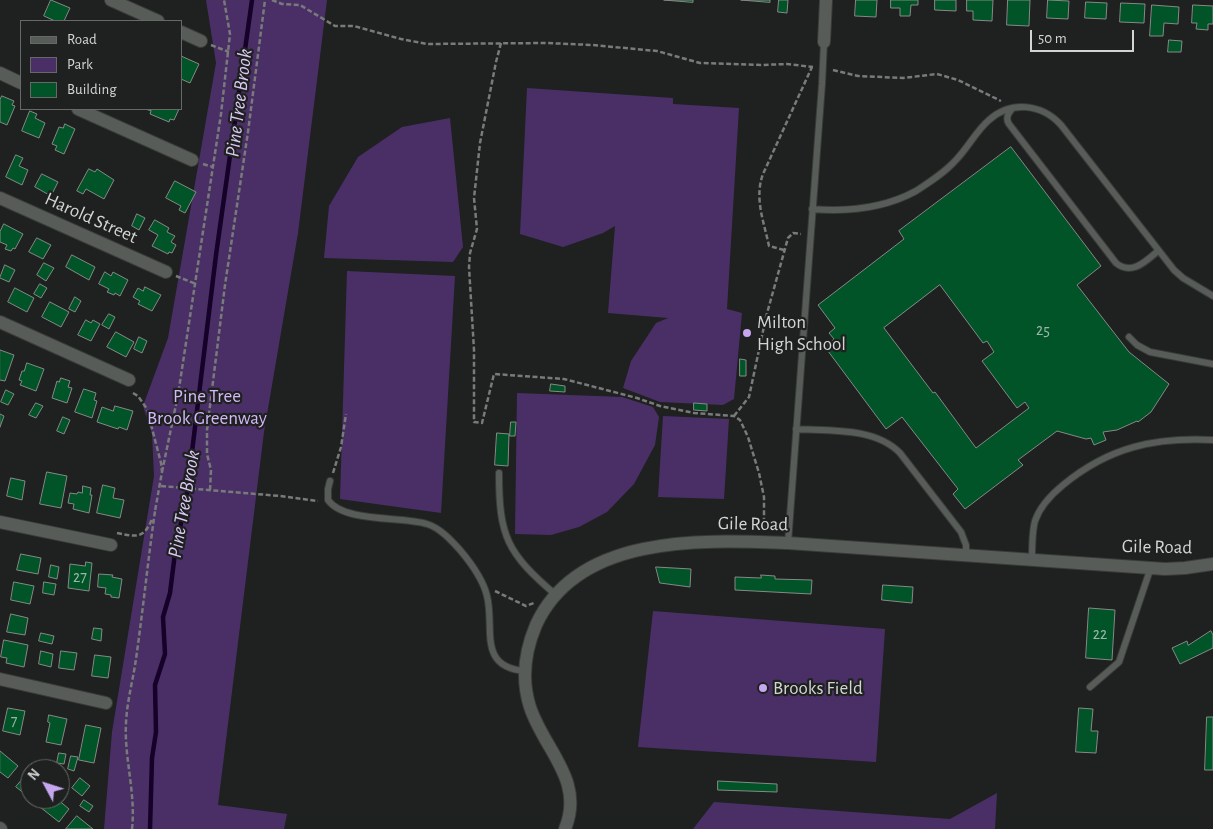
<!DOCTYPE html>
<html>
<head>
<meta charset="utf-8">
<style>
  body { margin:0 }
  #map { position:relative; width:1213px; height:829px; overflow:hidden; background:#1e211f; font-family:"Alegreya Sans",sans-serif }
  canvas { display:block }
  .legend { position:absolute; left:20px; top:20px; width:162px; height:90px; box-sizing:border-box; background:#1e211f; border:1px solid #666967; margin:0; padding:6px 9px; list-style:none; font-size:15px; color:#d3d5d3 }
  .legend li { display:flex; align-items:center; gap:10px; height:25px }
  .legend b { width:25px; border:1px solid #666967 }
  .north { position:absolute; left:20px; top:759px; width:50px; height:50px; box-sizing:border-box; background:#1e211f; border:1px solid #666967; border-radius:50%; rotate:310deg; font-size:14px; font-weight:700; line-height:20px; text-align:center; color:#d3d5d3 }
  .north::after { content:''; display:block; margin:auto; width:18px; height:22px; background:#c7a6f0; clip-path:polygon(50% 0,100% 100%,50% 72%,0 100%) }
  .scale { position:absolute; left:1030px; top:30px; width:104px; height:22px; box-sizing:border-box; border:2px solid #d3d5d3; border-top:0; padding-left:6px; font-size:15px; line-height:18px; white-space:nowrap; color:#d3d5d3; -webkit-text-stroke:4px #1e211f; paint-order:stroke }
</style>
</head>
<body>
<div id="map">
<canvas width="1213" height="829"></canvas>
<ul class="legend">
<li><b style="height:6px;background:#585c59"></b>Road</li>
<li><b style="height:14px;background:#4a2f67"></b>Park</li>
<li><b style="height:14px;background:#015428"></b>Building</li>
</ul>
<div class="north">N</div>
<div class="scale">50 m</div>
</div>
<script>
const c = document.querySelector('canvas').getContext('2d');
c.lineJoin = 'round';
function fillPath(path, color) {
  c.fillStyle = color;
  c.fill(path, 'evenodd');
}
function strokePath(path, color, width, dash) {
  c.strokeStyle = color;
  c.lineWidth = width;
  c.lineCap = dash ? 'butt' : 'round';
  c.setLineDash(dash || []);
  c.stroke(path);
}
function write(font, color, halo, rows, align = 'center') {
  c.font = font + ' "Alegreya Sans",sans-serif';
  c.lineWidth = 4.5;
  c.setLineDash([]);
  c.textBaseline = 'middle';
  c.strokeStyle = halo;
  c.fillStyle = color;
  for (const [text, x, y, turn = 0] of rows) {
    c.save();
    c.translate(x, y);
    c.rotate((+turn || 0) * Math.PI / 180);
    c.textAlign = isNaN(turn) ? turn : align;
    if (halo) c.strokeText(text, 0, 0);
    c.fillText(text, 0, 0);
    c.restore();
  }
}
const green = new Path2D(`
  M206 0H327L298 233 264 432 218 805 287 814 284 829H104L112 732 154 476 152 434 143 406 168 338 216 63Z
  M527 88 673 98V104L739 108 727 309 742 313 734 399 723 405 660 402 623 388 631 361 656 323 668 318 608 313 615 226 603 233 563 247 520 234Z
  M450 118 463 247 453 262 324 258 329 206 358 157 402 127Z
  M347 271 455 276 441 513 340 499Z
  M517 393 622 397 653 407 659 417 655 445 634 484 607 512 579 527 551 535 515 534Z
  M663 416 729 419 724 499 658 497Z
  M653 611 885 629 876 762 638 747Z
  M997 793 995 829H693L714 802 950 819Z`);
const stream = new Path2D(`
  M150 829 152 758 156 732 155 685 165 654 163 617 170 593 176 545 186 501 216 255 252 0`);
const building = new Path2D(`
  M51 0 70 8 64 21H55L44 16Z
  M664 0H693V2Z
  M741 0H770V2Z
  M779 0H788L787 13 778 12Z
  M856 0H877L876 17 855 16Z
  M891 0H918V5H911L910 16H900V8H891Z
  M935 0H956V11L935 10Z
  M967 0H993L992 21 973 20V11H967Z
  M1008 0H1030L1029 26 1007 25Z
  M1048 0 1069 1 1068 19 1047 18Z
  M1086 2 1107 3 1106 19 1085 18Z
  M1121 3 1145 4 1144 23 1120 22Z
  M1152 5 1179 7 1178 24 1164 23 1163 36H1150Z
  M1193 5 1213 6V24H1208V30L1196 29 1197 23H1192Z
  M1169 40 1182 41 1181 52H1168Z
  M181 56 199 64 190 83 181 79Z
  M2 96 14 101 12 105 15 106 7 125 0 122V100Z
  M145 109H179L174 120 170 119 169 122 150 114 151 111Z
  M30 111 37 114 35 118 45 123 39 138 22 131Z
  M65 124 75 129 64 154 55 150 57 146 52 144 59 127 63 128Z
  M1011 147 1101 266 1077 285 1129 352 1169 384 1151 412 1138 422 1137 421 1117 430 1103 432 1106 440 1094 445 1091 438 1086 439 1057 431 1018 460 1023 465 965 509 953 494 958 489 902 417 886 429 825 347 834 339 829 333 835 328 818 305 904 239 899 231ZM940 285 983 343 987 341 994 352 982 361 1017 408 1025 402 1029 408 976 448 935 392 933 393 884 328Z
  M16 155 23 158 19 166 28 170 22 185 6 177Z
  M89 169 95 172 97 169 114 180 104 199 86 189 83 194 77 191Z
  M42 174 58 182 51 196 35 187Z
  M175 181 196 192 185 213 179 210 181 206 166 198Z
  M137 214 145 218 139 230 132 226Z
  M155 220 169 228 167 232 175 236 171 242 176 245 172 253 169 252 168 254 152 246 158 235 149 230Z
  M4 224 23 234 15 249 13 248 11 251 5 249 7 245 0 242V232Z
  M37 238 51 245 43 259 29 252Z
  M72 255 95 267 89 280 66 267Z
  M44 263 54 268 46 281 37 275Z
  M5 265 15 270 9 282 0 278Z
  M105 272 111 276 113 272 128 280 120 296 115 293 114 295 107 292 109 289 99 284Z
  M40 284 47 288 41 298 34 294Z
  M145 287 161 295 152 311 138 304 140 301 133 297 138 288 143 291Z
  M15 288 34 298 27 312 8 302Z
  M75 297 81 301 75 312 69 309Z
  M50 302 69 312 61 327 42 317Z
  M109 314 115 317 109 329 102 325Z
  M86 320 91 323 93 320 100 324 91 341 78 335Z
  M116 332 134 342 126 357 107 347Z
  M139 337 147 341 142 353 134 349Z
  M0 350 14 355 5 381 0 380Z
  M740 359 746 360V376H740Z
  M27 363 44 369 36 391 20 385 22 381 19 380 22 371H24Z
  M61 378 70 381 68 387 72 388 67 403 52 398 57 381 59 382Z
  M551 384 565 386V392L550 391Z
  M84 389 96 393 94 400 97 401 92 418 75 412Z
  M6 390 14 394 8 405 1 402Z
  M36 403 43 406 36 418 29 415Z
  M694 403 707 404V411L694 410Z
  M115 406 133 411 127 430 119 427 118 429 97 422 102 407 113 411Z
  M0 414 4 416 0 427Z
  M63 417 70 420 64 434 57 431Z
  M511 422H516L515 436H510Z
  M497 433 509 434 508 466 495 465Z
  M47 472 67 476 61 508 40 504Z
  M11 478 25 481 22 500 7 496Z
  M103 485 115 488 113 498 124 500 120 518 97 513Z
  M83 486 91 488 90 495H92L89 513 73 509 74 504 68 503 70 493 77 494 78 492 82 493Z
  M21 554 41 558 38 574 17 570Z
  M86 562 92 563 89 591 68 588 70 564 85 566Z
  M51 565 59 567 57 579 49 577Z
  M656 567 691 569 690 587 660 583Z
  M99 574 113 575 112 577 122 579 119 598 111 597V595L105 594 106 588 98 587Z
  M761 575 775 576V579L812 580 811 594 735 590V577L761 578Z
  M14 582 34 586 30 604 11 600Z
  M44 582 56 584 54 595 43 593Z
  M883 585 913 587 912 603 882 600Z
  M1089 608 1115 610 1112 660 1086 658Z
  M11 614 28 618 25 635 7 632Z
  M94 628 102 629 101 641 92 639Z
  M1211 631 1213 635V648L1180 664 1172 648 1187 641 1188 645Z
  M41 633 54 636 52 644 39 641Z
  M4 640 28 645 24 667 6 663 7 658 1 657Z
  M41 651 53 654 51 667 39 664Z
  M61 651 77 653 74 670 59 668Z
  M95 655 111 657 108 678 92 676Z
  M8 708 25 711 20 735 3 731Z
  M1079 708 1093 709 1091 731H1098L1096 753 1076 752Z
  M49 715 67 719 61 745 46 742 50 723 48 722Z
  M1207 717H1213V770H1205Z
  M86 725 101 728 94 763 79 760Z
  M0 751 18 766 8 778 0 772Z
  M59 753 66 754 64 764 57 763Z
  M71 756 78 757 74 771 68 769Z
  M26 775 30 779V798L16 787Z
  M80 778 90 786 82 796 72 788Z
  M718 781 777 784V792L718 790Z
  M47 799H57L69 809 59 822 40 807Z
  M84 800 93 806 89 812 80 806Z
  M77 816 93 829H66Z`);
const path = new Path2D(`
  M272 0 282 4 300 5 335 26H354L401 39 427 44 547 43 592 45 657 51 700 63 761 65 787 64 813 67
  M501 43 496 62 480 143 474 198 477 229 470 253 469 267 474 350V422L482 423 494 374 564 379 637 398 660 406 694 413 734 416 740 420 748 437 759 473 764 497V530
  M211 45 229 52
  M833 70 858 76 903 78 937 74 958 80 1001 101
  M203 164 213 167
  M784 250 769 246C764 222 754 198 763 174L812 67
  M176 276 196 284
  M133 393 138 396 147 409 161 463 162 472 155 511
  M734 416 749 397 766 317 788 238 793 233 801 234
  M162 472 178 395 221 114 230 34 224 0
  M333 473 341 447 346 414
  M161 486 280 496 318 501
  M210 490 211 470 207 454V430L225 285 248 132 265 0
  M117 533C136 537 144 539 152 519
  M495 591 526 606 534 603
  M132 829C136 793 124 758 126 723 127 701 133 680 136 659 143 610 148 560 155 511`);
const lane = new Path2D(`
  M1013 108C1008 113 1005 118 1009 124L1116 263C1132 276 1146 261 1158 251
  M812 209C848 212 883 209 916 191 930 182 944 173 955 161 968 148 976 131 989 120 1011 100 1042 104 1061 125L1174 270 1183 278 1213 296
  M1129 337 1137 345 1150 352 1213 364
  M796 429C829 431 875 427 900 453L961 532 966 545V555
  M499 473C499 537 507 553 556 595
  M330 481 328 489V500C344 523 403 516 427 524 440 528 451 540 460 550 471 563 483 579 487 596 495 628 477 667 525 671
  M788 543 822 84 824 42
  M1032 559C1032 546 1032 532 1035 521 1040 506 1052 494 1063 485 1109 447 1155 437 1213 440
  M1090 687 1119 662 1151 567`);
const street = new Path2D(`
  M111 0 158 21
  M181 32 201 41
  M824 42 826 0
  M0 73 21 83
  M78 109 192 160
  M0 198 166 272
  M0 322 129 380
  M0 522 111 545
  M0 679 106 703
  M565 829C585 780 544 750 530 707 521 679 525 651 536 625 578 533 704 540 788 543L1165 569 1185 568 1213 564`);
const secondary = new Path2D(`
  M0 828 1 829`);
const markers = [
  [747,333,5,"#c7a6f0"],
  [763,688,5,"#c7a6f0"]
];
const numberNames = [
  ["25",1043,330],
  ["27",80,577],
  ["22",1100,634],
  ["7",14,721]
];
const streetNames = [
  ["Harold Street",91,218,24],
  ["Gile Road",753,524,1],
  ["Gile Road",1157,547,1]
];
const poiNames = [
  ["Milton",757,322],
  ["High School",757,344],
  ["Brooks Field",773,688]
];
const parkNames = [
  ["Pine Tree",207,396],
  ["Brook Greenway",207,418]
];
const waterNames = [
  ["Pine Tree Brook",239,103,-83],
  ["Pine Tree Brook",184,504,-80]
];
fillPath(green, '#4a2f67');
strokePath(stream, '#160228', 4.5);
fillPath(building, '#015428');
strokePath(building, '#868986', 1);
strokePath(lane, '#393b39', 8);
strokePath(street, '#393b39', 14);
strokePath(secondary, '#393b39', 14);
strokePath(path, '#787b79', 2.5, [5, 2.5]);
strokePath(lane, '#585c59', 6);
strokePath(street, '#585c59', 12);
strokePath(secondary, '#585c59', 12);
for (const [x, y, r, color] of markers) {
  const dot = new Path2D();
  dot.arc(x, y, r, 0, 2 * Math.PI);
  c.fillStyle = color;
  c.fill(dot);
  strokePath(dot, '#1e211f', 2);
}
write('16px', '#9eb5a8', null, numberNames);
write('19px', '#d3d5d3', '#1e211f', streetNames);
write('19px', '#d3d5d3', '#1e211f', poiNames, 'left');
write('19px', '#d4b7f8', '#1e211f', parkNames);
write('italic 20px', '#dbc8f4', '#1e211f', waterNames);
</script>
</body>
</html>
